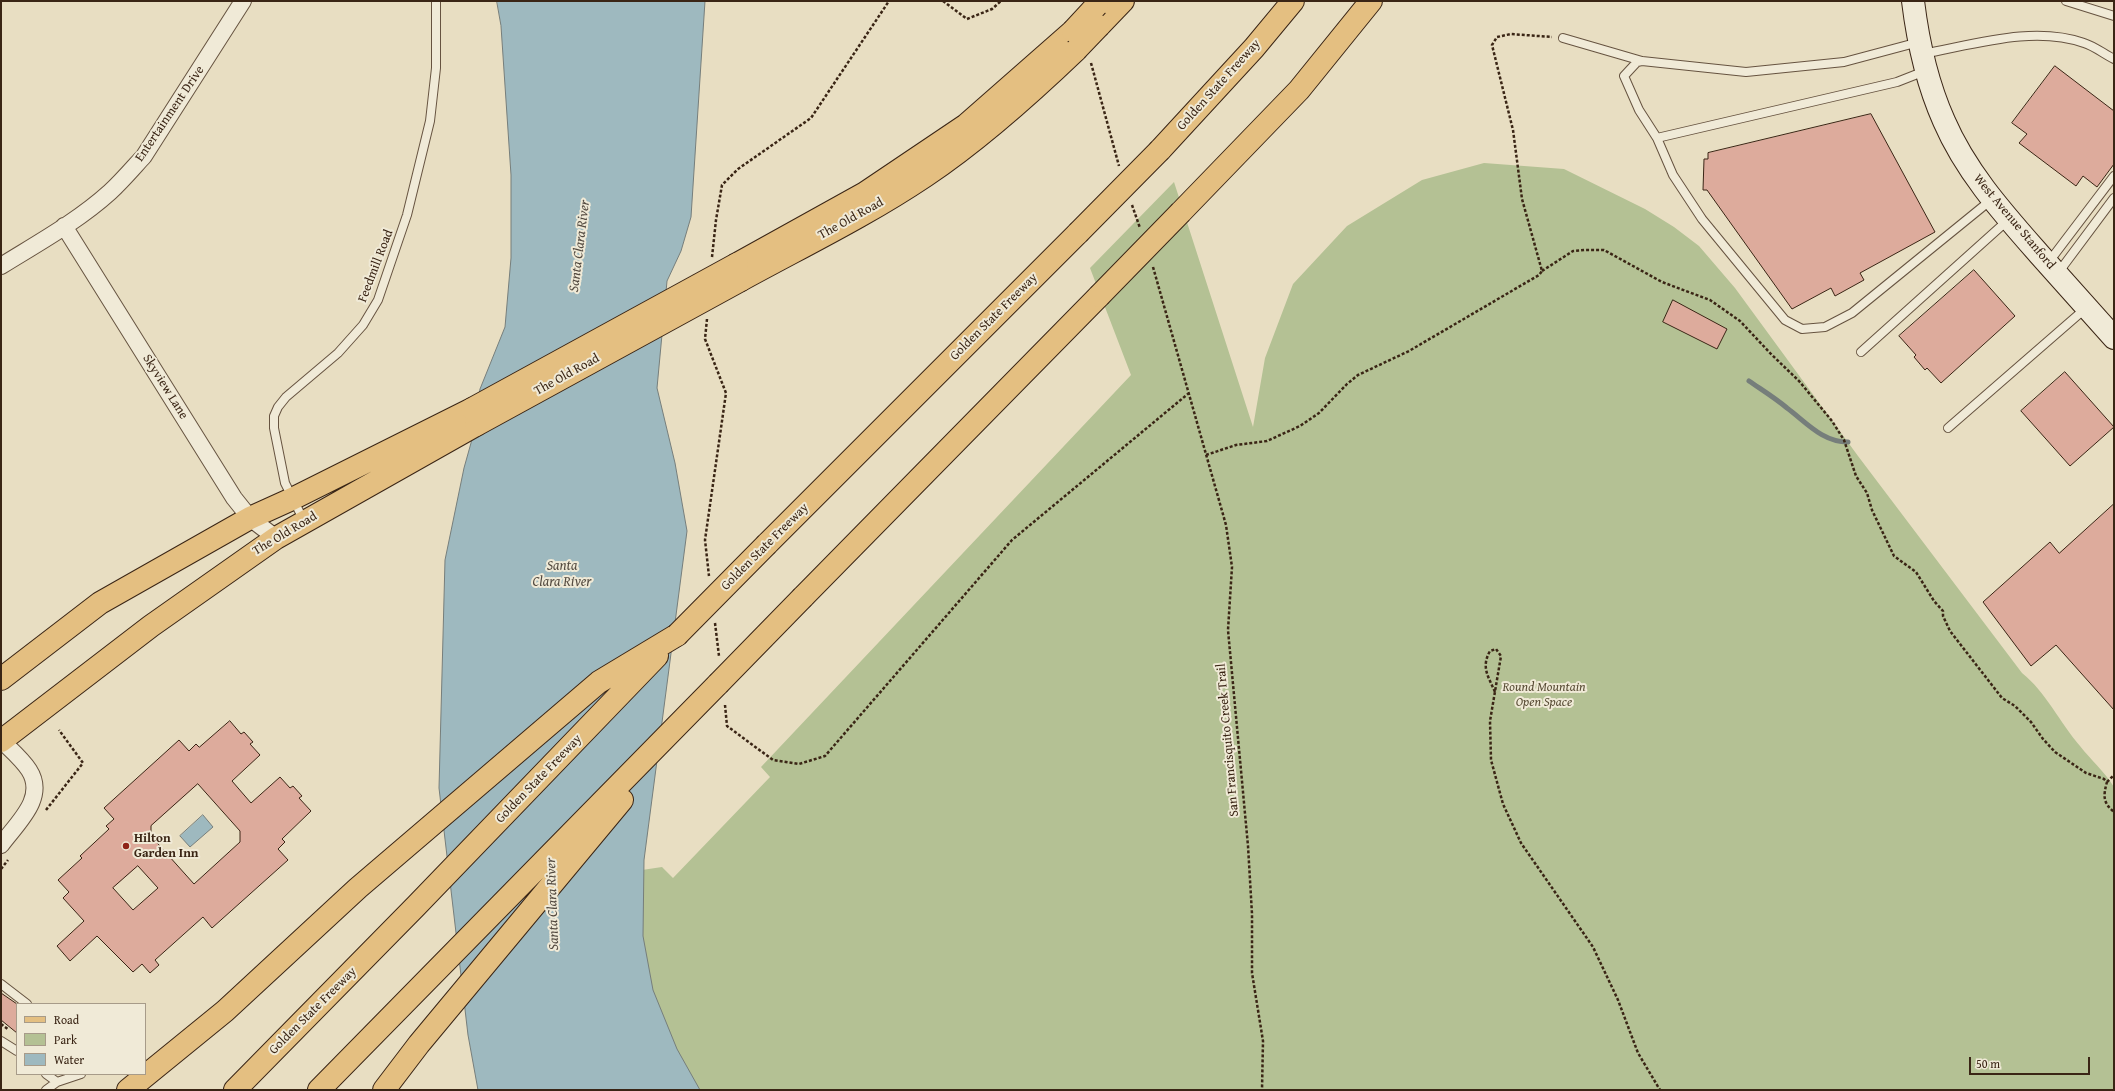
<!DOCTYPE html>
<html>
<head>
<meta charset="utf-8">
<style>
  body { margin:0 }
  #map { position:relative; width:2115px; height:1091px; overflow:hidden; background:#e8dec2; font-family:"Gentium Book Plus",serif }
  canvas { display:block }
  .frame { position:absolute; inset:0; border:2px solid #3a2515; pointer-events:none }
  .legend { position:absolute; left:16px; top:1003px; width:130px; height:72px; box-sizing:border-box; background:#f0ead7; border:1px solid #a79b89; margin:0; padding:5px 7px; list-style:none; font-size:12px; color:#3a2515 }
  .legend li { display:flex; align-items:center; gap:8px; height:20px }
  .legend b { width:20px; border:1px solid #a79b89 }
  .scale { position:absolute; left:1969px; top:1057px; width:121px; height:18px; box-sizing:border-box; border:2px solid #3a2515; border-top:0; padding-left:5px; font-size:12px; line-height:14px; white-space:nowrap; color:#3a2515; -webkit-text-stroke:3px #f0ead7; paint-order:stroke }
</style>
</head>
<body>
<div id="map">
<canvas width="2115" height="1091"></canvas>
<div class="frame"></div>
<ul class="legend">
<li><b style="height:5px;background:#e4bf81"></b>Road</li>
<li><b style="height:11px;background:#b4c194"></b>Park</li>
<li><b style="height:11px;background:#9eb9bf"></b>Water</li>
</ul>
<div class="scale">50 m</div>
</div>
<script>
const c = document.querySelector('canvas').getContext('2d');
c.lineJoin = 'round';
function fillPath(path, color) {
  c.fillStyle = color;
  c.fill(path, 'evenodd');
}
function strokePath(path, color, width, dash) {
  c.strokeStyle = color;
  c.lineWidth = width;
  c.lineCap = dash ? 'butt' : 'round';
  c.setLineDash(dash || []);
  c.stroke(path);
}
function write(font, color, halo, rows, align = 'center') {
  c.font = font + ' "Gentium Book Plus",serif';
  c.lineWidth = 4;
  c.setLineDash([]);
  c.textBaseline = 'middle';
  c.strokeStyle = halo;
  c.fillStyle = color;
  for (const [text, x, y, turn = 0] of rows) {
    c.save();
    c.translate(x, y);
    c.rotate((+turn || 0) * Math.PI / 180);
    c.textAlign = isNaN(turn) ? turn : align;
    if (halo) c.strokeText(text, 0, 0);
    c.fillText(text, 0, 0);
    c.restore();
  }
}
const green = new Path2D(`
  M1484 163 1564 169 1645 209 1674 227 1699 246 1735 288 1858 456 2022 673C2046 692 2060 723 2080 746 2091 760 2104 771 2114 787V1090H476L518 1048 622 873 662 867 673 878 770 777 761 767 1131 375 1090 268 1174 182 1253 427 1265 358 1293 284 1347 226 1422 180Z`);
const water = new Path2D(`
  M497 1H705L691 217 681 251 667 281 657 388 675 463 687 531 644 860 643 936 653 990 677 1049 700 1090H478L468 1035 439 788 445 560 464 468 471 443 480 389 505 327 511 258V175L501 26Z
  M203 815 213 827 190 847 180 836Z`);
const stream = new Path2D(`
  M1749 381C1762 390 1775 398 1787 408 1806 422 1822 442 1848 442`);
const building = new Path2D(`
  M2055 66 2114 111V164L2097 187 2083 176 2076 186 2019 143 2027 134 2012 123Z
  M1871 114 1935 232 1860 273 1864 280 1835 296 1831 288 1792 309 1707 190H1703L1704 159H1708V153Z
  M1974 270 2015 316 1941 383 1927 368 1925 370 1914 357 1916 355 1899 336Z
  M1673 300 1727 329 1717 349 1663 322Z
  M2065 372 2114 427 2070 466 2021 411Z
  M2114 504V710L2056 645 2031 666 1983 602 2050 542 2059 553Z
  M230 721 241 734 244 732 253 742 250 744 260 755 232 781 251 803 280 777 290 788 293 786 302 796 299 798 311 811 282 839 285 842 278 849 288 860 212 928 203 917 155 960 159 965 150 973 142 964 133 972 97 936 70 961 57 946 84 921 63 898 69 892 58 880 82 858 80 856 109 829 106 826 114 819 104 808 179 740 189 751 196 744 199 747ZM198 784 240 831V842L194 884 151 836V826ZM138 866 158 888 133 910 113 888Z
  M1 993 17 1004V1033L1 1020Z`);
const path = new Path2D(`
  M943 1 967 19 992 9 1001 1
  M1091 63 1119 166
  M1132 205 1140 228
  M712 257 716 220 722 185 738 169 811 118 889 1
  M1153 267 1226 525 1232 567 1228 630 1248 846 1252 914V973L1263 1041 1262 1090
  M1542 271 1573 251 1585 250H1604L1662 282 1710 300 1740 321 1771 354 1799 381 1832 421 1844 440 1856 476 1867 493 1872 510 1894 556 1916 572 1934 601 1943 611V616L1950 631 2002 698 2015 706 2031 722 2043 739 2055 752 2086 773 2104 779 2107 782C2103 796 2103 803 2114 812
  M707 319 705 339 726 393 705 540 709 576
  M1206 455 1236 445 1267 441 1300 426 1319 413 1347 384 1358 375 1409 351 1539 275 1542 271 1522 199 1513 130 1492 45 1497 37 1511 34 1552 37
  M715 623 719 656
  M1495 692C1488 676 1481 667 1490 651L1496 649 1501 656 1490 721 1491 760 1503 804 1521 843 1593 947 1618 1000 1638 1053 1660 1090
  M725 705 727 726 773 760 799 764 825 756 1012 540 1189 393
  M2107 782 2114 775
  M46 810 83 763 59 730
  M1 869 8 860
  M1 1024 9 1030`);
const lane = new Path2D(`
  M2066 1 2114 16
  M1563 38 1642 61
  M1919 42 1844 62 1746 72 1642 61 1637 62 1624 76 1639 110 1657 138 1897 82 1925 71
  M1922 54C1973 45 2033 25 2084 43 2094 46 2104 54 2114 59
  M1657 138 1673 175 1702 219 1785 320 1802 329 1825 327 1852 313 1991 200
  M2048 263 2114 176
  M2058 273 2114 198
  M1861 352 2008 220
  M1948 428 2086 308
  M304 521 285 483 274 428V416L278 407 286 397 338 353 363 325 378 300 407 215 430 121 436 68V1
  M1 984 27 1004
  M1 1041 17 1051
  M46 1074 57 1082
  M46 1090 57 1082 81 1074`);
const street = new Path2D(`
  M64 226 234 498 250 518 276 538
  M1 266C38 243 78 221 110 192 122 181 133 168 144 156L243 1
  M1 740C10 749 22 759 29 770 47 798 17 823 1 845`);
const secondary = new Path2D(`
  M1913 1C1918 42 1927 83 1944 121 1966 172 2003 213 2039 254 2064 282 2089 310 2114 338`);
const primary = new Path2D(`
  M1099 26 1123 1
  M737 264 865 193 966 125 1073 31
  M741 280C803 246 867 215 925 176 979 140 1029 95 1076 50
  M1 679 100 603 250 518 292 499 472 409
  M1 741 151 626 276 538 476 425`);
const highway = new Path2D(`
  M1160 150 1254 48 1293 1
  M1181 212 1299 90 1371 1
  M767 544 1078 233
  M803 597 1099 296
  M128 1090 225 1011 358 888 599 682 677 635
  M235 1090 416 906 657 656
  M319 1090 718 684
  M384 1090 419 1044 622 800`);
const primaryBridge = new Path2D(`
  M1073 31 1097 5
  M1076 50 1099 26
  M472 409 737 264
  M476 425 741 280`);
const highwayBridge = new Path2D(`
  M1078 233 1160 150
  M1099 296 1181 212
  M677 635 767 544
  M718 684 803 597`);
const markers = [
  [126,846,4,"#8f2418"]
];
const streetNames = [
  ["Golden State Freeway",1219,85,-48],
  ["Entertainment Drive",170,114,-56],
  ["The Old Road",851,219,-29],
  ["West Avenue Stanford",2014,222,50],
  ["Feedmill Road",376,266,-69],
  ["Golden State Freeway",994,317,-45],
  ["The Old Road",567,375,-29],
  ["Skyview Lane",165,387,58],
  ["The Old Road",285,534,-31],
  ["Golden State Freeway",765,547,-45],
  ["San Francisquito Creek Trail",1228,740,-95],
  ["Golden State Freeway",539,779,-46],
  ["Golden State Freeway",313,1011,-45]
];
const parkNames = [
  ["Round Mountain",1544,688],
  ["Open Space",1544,703]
];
const poiNames = [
  ["Hilton",134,839],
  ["Garden Inn",134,854]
];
const waterNames = [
  ["Santa Clara River",580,246,-83],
  ["Santa",562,566],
  ["Clara River",562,582],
  ["Santa Clara River",553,904,-92]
];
fillPath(green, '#b4c194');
fillPath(water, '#9eb9bf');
strokePath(water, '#767e7b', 1);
strokePath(stream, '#767e7b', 5);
fillPath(building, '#ddab9c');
strokePath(building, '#3a2515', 1);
strokePath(lane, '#665340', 10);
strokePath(street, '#665340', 18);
strokePath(secondary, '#3a2515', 24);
strokePath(primary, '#3a2515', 24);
strokePath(highway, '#3a2515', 24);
strokePath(path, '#3a2515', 2.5, [3, 2]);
strokePath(lane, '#f0ead7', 8);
strokePath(street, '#f0ead7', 16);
strokePath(secondary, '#f0ead7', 22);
strokePath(primary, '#e4bf81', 22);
strokePath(highway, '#e4bf81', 22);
strokePath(primaryBridge, '#3a2515', 24, []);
strokePath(highwayBridge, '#3a2515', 24, []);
strokePath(primaryBridge, '#e4bf81', 22);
strokePath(highwayBridge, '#e4bf81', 22);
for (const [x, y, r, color] of markers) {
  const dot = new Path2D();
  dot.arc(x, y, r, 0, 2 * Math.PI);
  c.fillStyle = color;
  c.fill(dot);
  strokePath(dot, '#f0ead7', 1.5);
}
write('13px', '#3a2515', '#f0ead7', streetNames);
write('italic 13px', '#584c35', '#f0ead7', parkNames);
write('bold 13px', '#3a2515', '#f0ead7', poiNames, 'left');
write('italic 14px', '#534a40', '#f0ead7', waterNames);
</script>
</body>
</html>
